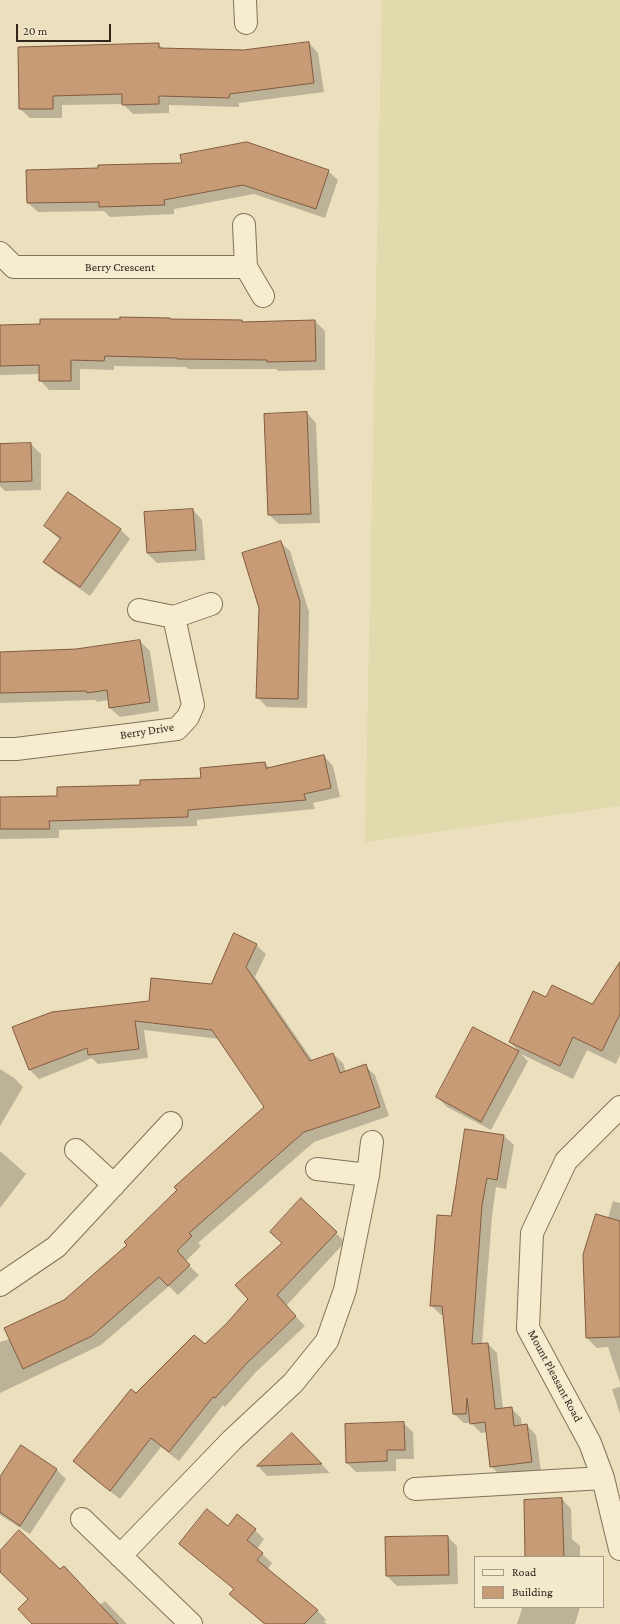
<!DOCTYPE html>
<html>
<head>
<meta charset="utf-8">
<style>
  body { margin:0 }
  #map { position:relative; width:620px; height:1624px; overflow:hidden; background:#ebdfbe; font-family:"Crimson Pro",serif }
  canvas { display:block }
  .legend { position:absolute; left:474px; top:1556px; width:130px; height:52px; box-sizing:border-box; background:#f3e9cd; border:1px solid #a69b86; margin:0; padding:5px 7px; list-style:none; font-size:12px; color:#32271c }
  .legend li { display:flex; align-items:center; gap:8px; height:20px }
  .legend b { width:20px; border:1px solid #a69b86 }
  .scale { position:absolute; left:16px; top:24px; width:95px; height:18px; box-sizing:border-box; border:2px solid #32271c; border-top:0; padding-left:5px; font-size:12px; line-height:14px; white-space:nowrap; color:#32271c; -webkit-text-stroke:3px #f3e9cd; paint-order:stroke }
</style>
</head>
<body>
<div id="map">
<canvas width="620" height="1624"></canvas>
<ul class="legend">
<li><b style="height:5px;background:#f6edd0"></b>Road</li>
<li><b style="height:11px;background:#c79b76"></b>Building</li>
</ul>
<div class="scale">20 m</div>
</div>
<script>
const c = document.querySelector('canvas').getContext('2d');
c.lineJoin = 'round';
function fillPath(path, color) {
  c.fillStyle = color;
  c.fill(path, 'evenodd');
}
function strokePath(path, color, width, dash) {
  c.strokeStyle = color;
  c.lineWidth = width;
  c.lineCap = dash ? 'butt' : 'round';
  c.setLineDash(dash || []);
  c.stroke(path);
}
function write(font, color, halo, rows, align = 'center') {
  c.font = font + ' "Crimson Pro",serif';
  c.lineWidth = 3.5;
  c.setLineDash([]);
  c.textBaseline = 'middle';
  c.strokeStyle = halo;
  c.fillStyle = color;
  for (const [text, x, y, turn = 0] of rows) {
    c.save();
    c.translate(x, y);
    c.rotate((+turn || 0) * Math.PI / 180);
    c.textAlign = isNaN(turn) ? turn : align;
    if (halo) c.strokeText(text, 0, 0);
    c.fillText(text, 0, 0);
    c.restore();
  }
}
const farmland = new Path2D(`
  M382 0H620V806L365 842Z`);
const shadow = new Path2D(`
  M309 43 318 53 324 92 239 103V107L169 105V113L133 114 123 104 62 105V118H30L20 109 158 44 164 49 243 51Z
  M328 171 338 180 325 218 254 194 174 209V214L110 217 104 211 38 212 28 203Z
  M171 320 241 321 243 323 315 321 325 331V370L278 371 276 369H188L186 367 114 366V370L80 369V390H49L40 380V374L0 375V326Z
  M307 413 316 423 320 523 279 524 269 515Z
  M31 444 41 454V490L5 491 0 486V445Z
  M193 510 202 520 205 560 157 563 147 553 145 513Z
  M45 526 120 529 130 539 90 596 54 571 45 562 60 540Z
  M280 542 290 551 309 612 307 708 267 707 257 697 260 608Z
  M140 641 150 651 159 711 120 717 110 708 109 700 97 702 96 700 0 703V653L76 650Z
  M324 756 333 766 340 797 313 803 315 809 197 820V826L59 830V838L0 839V798L58 797 202 779 265 763 270 768Z
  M256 945 266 954 255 977 313 1061 333 1054 343 1063 346 1073 365 1066 375 1075 389 1116 314 1142 198 1243 201 1246 185 1262 199 1275 178 1295 169 1286 101 1345 0 1393V1342L10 1339 64 1301 128 1245 266 1108 219 1039 144 1030 148 1058 98 1064 92 1058 39 1079 29 1069 150 1001 211 985Z
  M620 964V1055L616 1064 587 1050 573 1079 521 1054 528 1061 491 1130 447 1107 437 1097 474 1028 520 1053 510 1042 547 998 592 1005Z
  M0 1069 14 1078 23 1087 0 1126Z
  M466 1130 504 1136 514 1145 506 1189 496 1187 492 1216 482 1344H488L497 1353 503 1409 511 1408 521 1418 522 1426 527 1425 536 1435 541 1471 501 1476 491 1466 487 1432 481 1433 471 1423H464L454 1414 444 1315H441L431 1305 452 1217Z
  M0 1151 26 1174 0 1208Z
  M613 1201 620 1203V1383L608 1347 597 1348 587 1338 584 1255 608 1218Z
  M336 1233 345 1242 286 1306 305 1326 256 1372 225 1407 223 1405 179 1461 161 1447 120 1499 84 1471 74 1461 136 1394 205 1346 228 1323 249 1299 283 1243Z
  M620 1387V1414L612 1389Z
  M403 1423 413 1432 414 1459H396V1471L356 1472 347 1463Z
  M292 1434 302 1444 330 1473 267 1476 258 1466Z
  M57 1470 66 1479 30 1534 0 1515V1479Z
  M562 1499 571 1509 572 1539 580 1546V1557H526Z
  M228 1527 255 1530 264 1539 257 1549 272 1563 267 1570 317 1610 326 1620 324 1622 327 1624H264L230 1594 234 1589 180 1544Z
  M448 1537 457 1546 458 1584 397 1586 387 1576Z
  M0 1552 60 1570 100 1605 105 1601 127 1624H34L29 1599 0 1571Z
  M520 1607H580L575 1624H517L522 1609Z`);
const building = new Path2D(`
  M309 42 314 83 230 94 229 98 159 96V104L122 105V94L53 96V109H19L18 47 159 43V48L243 50Z
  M247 142 329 170 316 209 243 185 164 200 165 205 99 207V202L27 203 26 170 98 168V165L182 163 180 155Z
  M120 317 170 318V319L242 320V322L315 320 316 361 267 362V360L177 359V358L105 356 104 361 71 360V381H39V365L0 366V325L40 324V319H120Z
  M307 412 311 514 268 515 264 414Z
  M31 443 32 481 0 482V444Z
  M68 492 121 529 80 587 43 562 61 538 44 526Z
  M193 509 196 550 147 553 144 512Z
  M281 541 300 602 298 699 256 698 259 608 242 553Z
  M140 640 150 702 109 708 107 690 87 693 86 691 0 693V652L76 649Z
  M324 755 331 788 304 794 306 800 188 810V817L49 821 50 829H0V797L57 796V787L140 785V780L201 778 200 768 265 762 266 768Z
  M234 933 257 944 246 967 310 1061 333 1053 340 1073 366 1064 380 1107 304 1132 189 1233 192 1236 177 1251 190 1265 168 1286 159 1277 92 1336 23 1369 4 1328 64 1300 127 1245 124 1242 177 1190 174 1187 264 1107 212 1030 135 1021 139 1049 88 1055 87 1048 29 1070 12 1027 52 1012 149 1001 151 978 211 984Z
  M620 962V1014L602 1051 573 1037 560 1066 509 1042 533 991 546 997 552 985 592 1004Z
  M473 1027 519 1051 481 1122 436 1097Z
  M465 1129 504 1135 497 1180 487 1178 482 1205 472 1344 488 1343 495 1409 512 1407 514 1426 527 1424 532 1462 490 1467 485 1422 470 1424 467 1398 466 1414H453L442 1306H430L437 1215 451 1216Z
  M301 1198 337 1232 277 1295 296 1316 247 1363 215 1398 213 1397 169 1452 151 1438 110 1491 73 1461 131 1389 136 1393 194 1335 205 1344 227 1323 248 1299 235 1285 282 1243 270 1232Z
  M596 1214 620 1221V1337L586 1338 583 1255Z
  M404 1422 405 1450H387V1461L346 1463 345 1424Z
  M292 1433 322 1464 257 1466Z
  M21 1445 57 1469 20 1526 0 1512V1477Z
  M562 1498 564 1557H525L524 1500Z
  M207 1509 228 1526 237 1514 256 1529 247 1540 263 1553 257 1560 318 1610 304 1624H265L229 1594 234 1589 179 1544Z
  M19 1530 60 1569 64 1566 118 1624H32L18 1609 28 1599 0 1572V1551Z
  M448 1536 449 1575 386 1576 385 1537Z`);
const minor = new Path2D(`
  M245 0 246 23
  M244 225 246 267 263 296
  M0 253 14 267H246
  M139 610 174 617 211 604
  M0 749H16L177 729 188 717 193 705 174 617
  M620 1107 566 1161 532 1233 528 1328 590 1443 603 1478 620 1549
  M76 1150 114 1185
  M317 1169 368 1175
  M0 1285 56 1247 171 1123
  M415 1489 603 1478
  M82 1519 191 1624
  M120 1556 232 1440 293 1383 327 1341 345 1290 368 1175 372 1142`);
const streetNames = [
  ["Berry Crescent",120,267],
  ["Berry Drive",147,731,-9],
  ["Mount Pleasant Road",555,1376,62]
];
fillPath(farmland, '#e0daac');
fillPath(shadow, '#0003');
fillPath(building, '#c79b76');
strokePath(building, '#805b3f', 1);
strokePath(minor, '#827058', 24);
strokePath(minor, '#f6edd0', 22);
write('12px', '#32271c', '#f3e9cd', streetNames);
</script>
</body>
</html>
